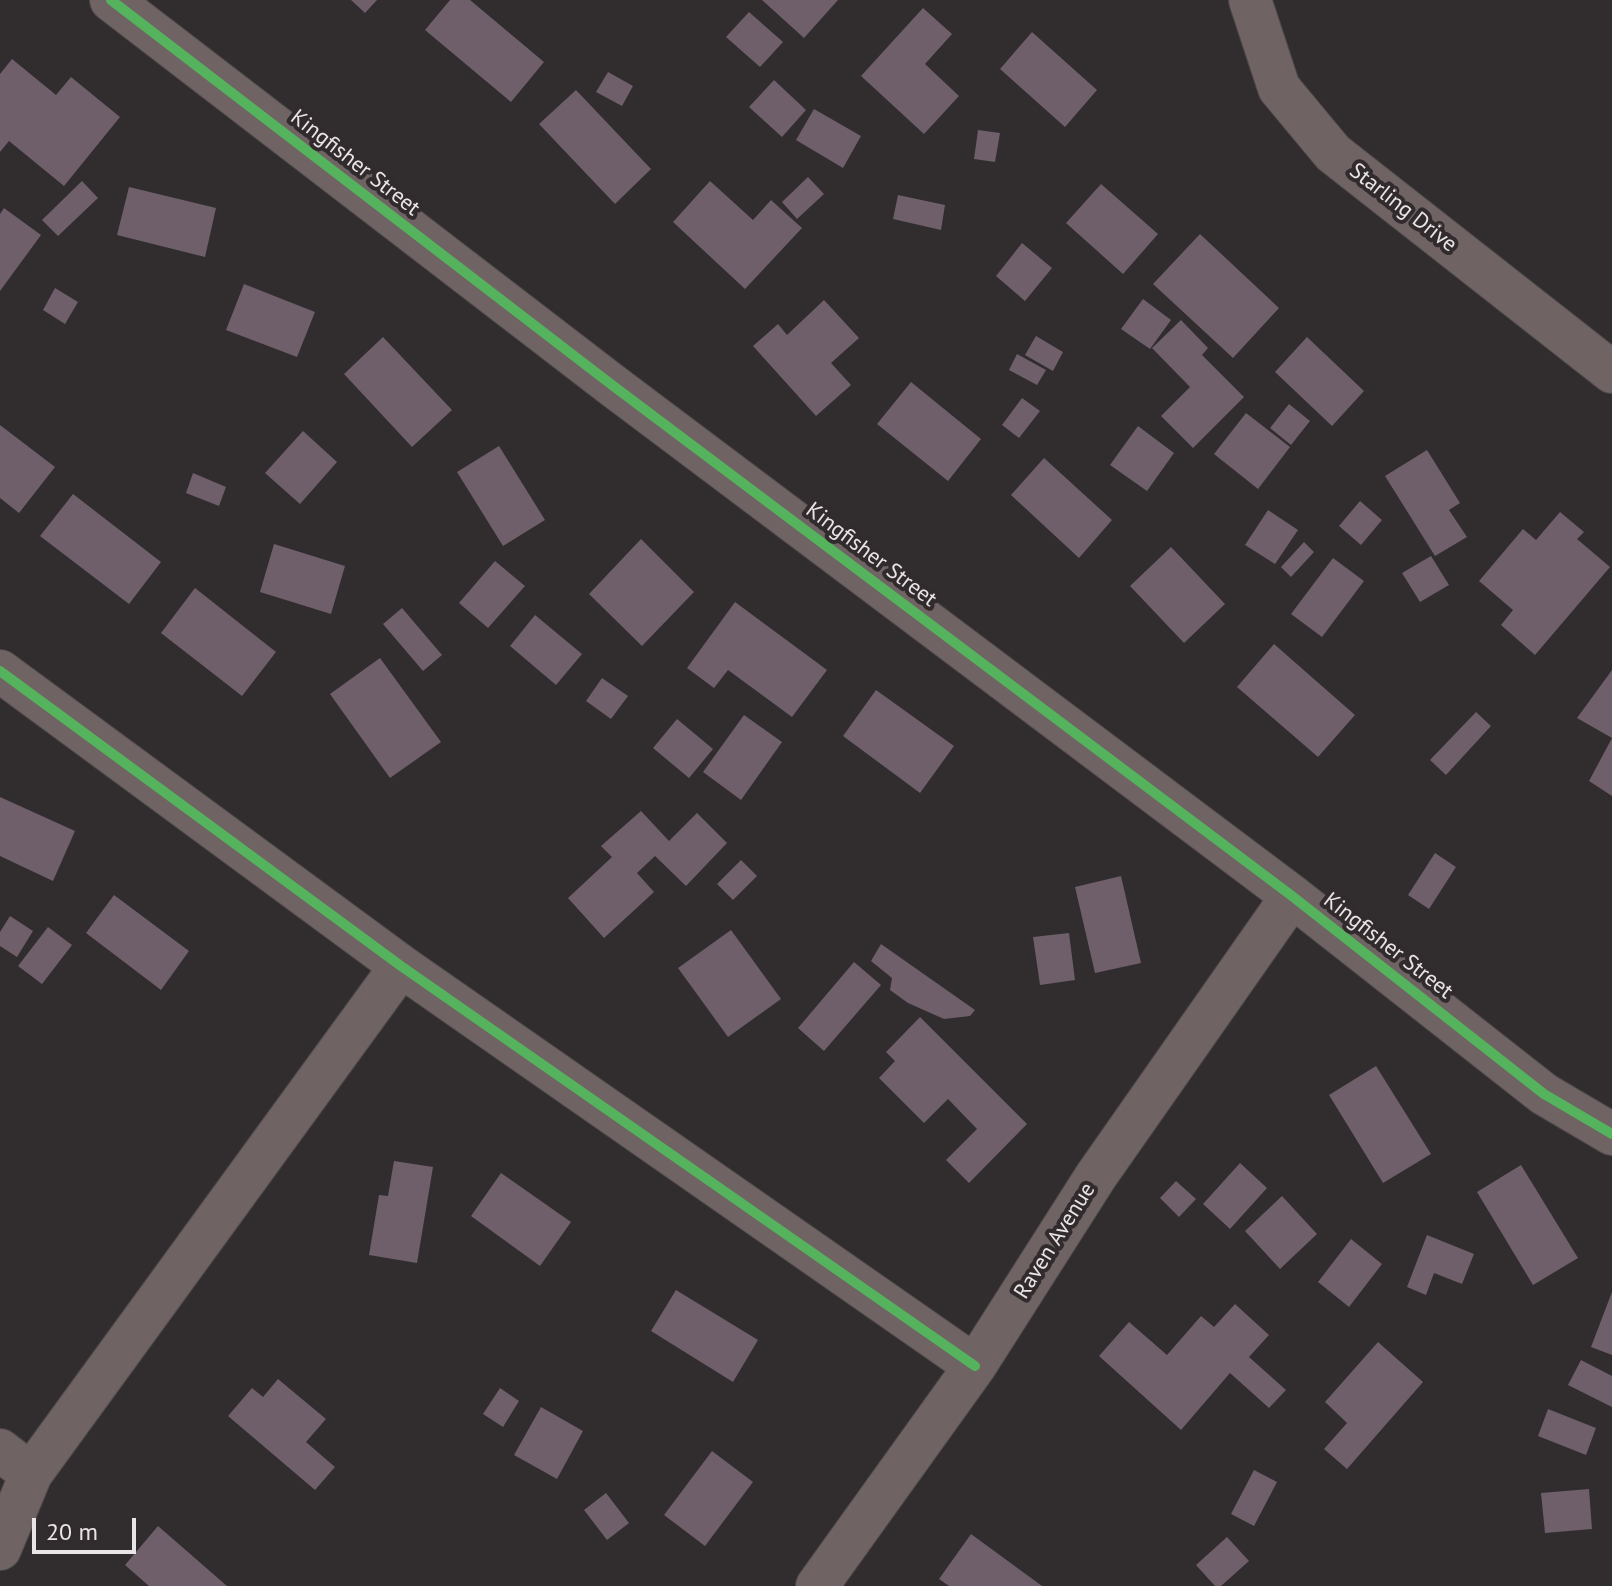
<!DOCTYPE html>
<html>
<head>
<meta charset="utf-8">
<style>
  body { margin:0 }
  #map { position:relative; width:1612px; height:1586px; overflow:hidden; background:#312c2e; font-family:"PT Sans",sans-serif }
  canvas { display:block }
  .scale { position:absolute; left:32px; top:1518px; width:104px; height:36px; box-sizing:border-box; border:4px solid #e9e5e6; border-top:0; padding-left:10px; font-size:24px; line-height:28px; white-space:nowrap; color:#e9e5e6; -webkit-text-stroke:6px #322b2d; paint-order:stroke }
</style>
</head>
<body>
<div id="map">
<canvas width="1612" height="1586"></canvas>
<div class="scale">20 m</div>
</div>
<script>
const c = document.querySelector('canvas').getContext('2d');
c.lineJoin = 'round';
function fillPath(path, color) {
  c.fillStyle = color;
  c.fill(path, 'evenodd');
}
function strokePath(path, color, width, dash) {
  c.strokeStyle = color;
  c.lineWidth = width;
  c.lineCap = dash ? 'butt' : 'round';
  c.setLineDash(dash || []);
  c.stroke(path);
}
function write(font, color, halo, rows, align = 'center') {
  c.font = font + ' "PT Sans",sans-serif';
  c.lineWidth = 8;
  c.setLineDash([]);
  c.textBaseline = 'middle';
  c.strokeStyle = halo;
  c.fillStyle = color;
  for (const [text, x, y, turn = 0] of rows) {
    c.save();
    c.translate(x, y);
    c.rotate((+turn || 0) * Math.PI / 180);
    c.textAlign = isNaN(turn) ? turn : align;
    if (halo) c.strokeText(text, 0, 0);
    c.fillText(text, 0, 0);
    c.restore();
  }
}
const building = new Path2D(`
  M351 0H377L365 13Z
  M450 0H470L544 62 511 102 425 30Z
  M762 0H838L804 38Z
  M923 8 952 34 925 64 959 96 924 134 861 76Z
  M749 12 783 42 760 67 726 37Z
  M1032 32 1097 90 1065 127 1000 69Z
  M12 59 56 95 71 77 120 117 64 186 9 141 0 152V74Z
  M608 72 633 86 622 106 596 92Z
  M774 80 806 110 782 137 749 107Z
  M576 90 651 169 615 204 539 124Z
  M814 109 861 136 843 168 796 140Z
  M978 130 1000 133 995 162 974 159Z
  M808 177 824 194 797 219 782 202Z
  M82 181 98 198 58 236 42 220Z
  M710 181 753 220 771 200 802 228 745 289 673 222Z
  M1101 184 1158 234 1123 274 1066 223Z
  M129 187 216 208 205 257 117 235Z
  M898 195 945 205 941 230 893 219Z
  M4 208 41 235 0 291V214Z
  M1200 234 1279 308 1233 358 1153 284Z
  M1022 243 1052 268 1025 301 996 276Z
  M244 284 315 312 297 357 226 330Z
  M55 288 78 302 65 324 43 310Z
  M1143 299 1171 320 1150 349 1121 329Z
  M824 300 859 338 831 363 851 385 816 416 753 346 778 324 787 335Z
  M1181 320 1208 348 1202 355 1244 397 1193 448 1161 416 1190 387 1152 348Z
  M1036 336 1063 352 1053 371 1025 355Z
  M383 337 452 410 412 447 344 374Z
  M1307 337 1364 391 1332 426 1275 372Z
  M1017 354 1046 370 1037 385 1009 370Z
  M911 382 981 439 948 481 877 424Z
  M1022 398 1040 411 1019 438 1002 425Z
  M1289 404 1310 421 1291 445 1270 428Z
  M1246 413 1290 447 1258 489 1214 454Z
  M0 425 55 467 19 513 0 498Z
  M1138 426 1174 453 1147 491 1110 465Z
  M303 431 337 462 300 504 265 473Z
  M499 446 545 520 503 546 457 472Z
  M1427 450 1460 503 1449 510 1467 537 1435 556 1385 476Z
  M1044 458 1112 520 1079 558 1011 495Z
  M193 473 226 487 219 506 186 493Z
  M73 494 161 562 129 604 40 536Z
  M1360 501 1382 520 1361 545 1339 526Z
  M1268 510 1298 530 1275 564 1245 545Z
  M1560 512 1584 532 1577 539 1610 567 1535 655 1501 625 1513 610 1479 581 1523 529 1536 540Z
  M641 539 694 592 642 646 589 594Z
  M1304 542 1314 552 1291 577 1281 567Z
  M274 544 345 566 331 614 260 592Z
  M1171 547 1225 604 1184 643 1130 586Z
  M1431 556 1449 585 1420 602 1402 573Z
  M1333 558 1364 581 1322 637 1291 614Z
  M495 561 525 586 488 628 459 603Z
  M195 588 276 652 242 696 161 633Z
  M735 602 827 670 792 717 728 670 714 688 687 668Z
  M402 608 442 655 423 671 383 624Z
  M535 615 582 654 556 685 510 646Z
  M1274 644 1355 715 1318 757 1237 687Z
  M380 658 441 742 390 778 330 694Z
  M1612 670V796L1589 781 1612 738 1577 718Z
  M602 678 628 696 611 719 586 701Z
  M876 690 954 746 920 793 843 736Z
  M1476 712 1491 726 1446 775 1430 760Z
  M744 715 782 742 741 800 703 772Z
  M677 719 713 749 689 778 653 748Z
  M0 797 75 831 53 881 0 856Z
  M641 811 669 841 697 813 727 843 686 886 655 856 637 873 654 892 604 938 568 898 612 857 601 846Z
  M1435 853 1456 867 1429 909 1408 895Z
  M741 860 757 876 733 900 717 884Z
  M1121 876 1141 963 1095 973 1075 887Z
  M114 895 189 951 161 990 86 933Z
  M10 916 33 931 17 957 0 946V932Z
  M48 927 72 945 42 984 18 966Z
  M731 930 781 999 728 1037 678 968Z
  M1069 933 1075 980 1040 985 1033 937Z
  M881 944 975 1010 970 1016 944 1019 908 1003 890 990 892 978 871 961Z
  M854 962 881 985 824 1051 798 1028Z
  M920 1017 1027 1124 969 1183 946 1160 977 1129 948 1099 924 1123 879 1078 895 1061 886 1052Z
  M1376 1066 1431 1154 1383 1183 1329 1095Z
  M394 1161 433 1167 417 1263 369 1255 379 1195 388 1196Z
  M1240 1163 1267 1188 1230 1229 1203 1204Z
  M1521 1165 1578 1258 1533 1285 1477 1192Z
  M501 1173 571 1222 540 1266 471 1216Z
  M1176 1181 1196 1199 1179 1217 1160 1198Z
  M1282 1196 1317 1234 1280 1269 1245 1231Z
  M1427 1235 1474 1254 1462 1284 1434 1273 1426 1295 1407 1287Z
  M1351 1239 1382 1264 1349 1307 1318 1282Z
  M676 1290 758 1340 733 1382 651 1331Z
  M1612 1292V1355L1591 1347Z
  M1235 1304 1269 1335 1249 1357 1286 1390 1269 1408 1230 1373 1181 1430 1099 1356 1129 1322 1167 1355 1201 1316 1214 1327Z
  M1378 1342 1423 1382 1347 1469 1324 1449 1347 1423 1325 1402Z
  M1581 1360 1612 1376V1407L1568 1385Z
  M278 1379 326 1419 306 1442 335 1467 315 1490 228 1416 252 1388 263 1397Z
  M500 1388 519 1401 503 1427 483 1414Z
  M541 1407 583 1431 557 1479 514 1455Z
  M1548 1409 1596 1428 1586 1455 1538 1436Z
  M712 1451 753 1482 705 1546 664 1515Z
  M1254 1470 1277 1482 1254 1526 1231 1514Z
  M1589 1489 1592 1529 1545 1533 1541 1493Z
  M606 1493 629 1523 607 1540 584 1510Z
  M158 1526 227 1586H149L125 1565Z
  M971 1534 1042 1586H949L939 1579Z
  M1227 1537 1249 1561 1221 1586H1215L1196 1565Z`);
const minor = new Path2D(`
  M111 0 612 385 1292 896 1544 1094 1612 1134
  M1250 0 1279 88 1333 153 1612 372
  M0 671 401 966 975 1366
  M0 1450 31 1474
  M0 1549 31 1474 401 966
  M817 1586 975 1366 1096 1176 1292 896`);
const cycleway = new Path2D(`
  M111 0 612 385 1292 896 1544 1094 1612 1134
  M0 671 401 966 975 1366`);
const streetNames = [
  ["Kingfisher Street",355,163,38],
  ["Starling Drive",1403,208,38],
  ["Kingfisher Street",871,555,37],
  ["Kingfisher Street",1388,946,38],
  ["Raven Avenue",1055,1241,-58]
];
fillPath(building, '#6f5f6b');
strokePath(minor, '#4e4a4b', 44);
strokePath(minor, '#6f6364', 42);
strokePath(cycleway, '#56b35d', 10);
write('22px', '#e9e5e6', '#322b2d', streetNames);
</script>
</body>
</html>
